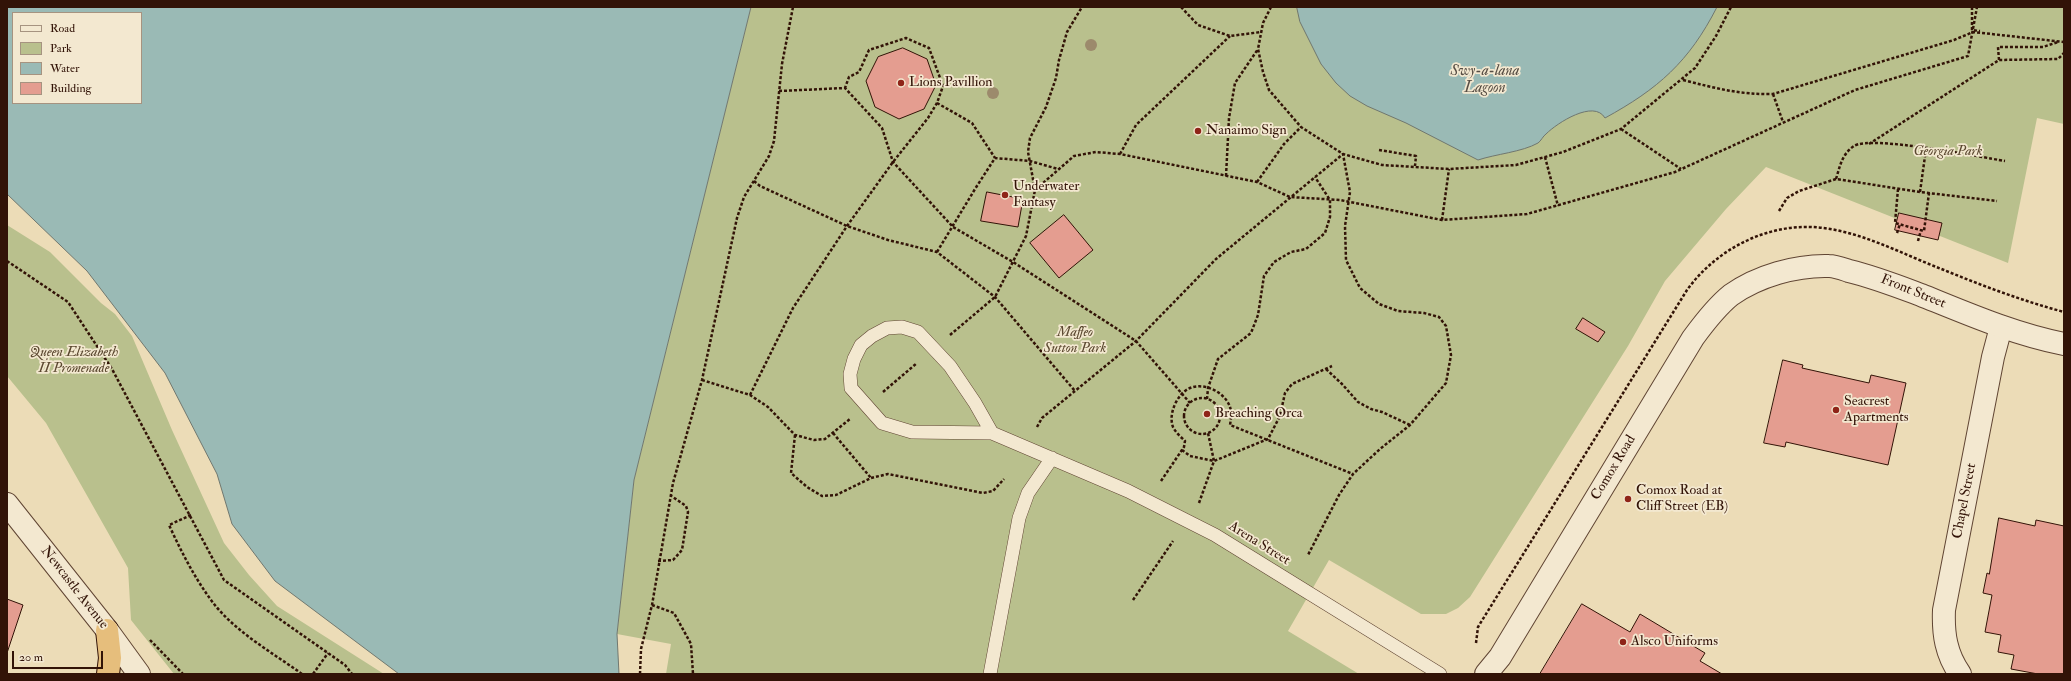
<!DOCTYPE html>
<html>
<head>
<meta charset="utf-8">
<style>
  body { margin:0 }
  #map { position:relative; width:2071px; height:681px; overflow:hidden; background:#ecdcb7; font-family:"IM FELL Double Pica",serif }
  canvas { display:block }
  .frame { position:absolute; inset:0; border:8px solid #321307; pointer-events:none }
  .legend { position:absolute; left:12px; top:12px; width:130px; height:92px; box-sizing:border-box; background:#f3e8d0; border:1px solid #a69380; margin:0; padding:5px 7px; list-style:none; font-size:12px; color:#321307 }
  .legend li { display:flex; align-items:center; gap:8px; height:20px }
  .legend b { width:20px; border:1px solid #a69380 }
  .scale { position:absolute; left:12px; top:651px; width:91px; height:18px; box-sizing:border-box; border:2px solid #321307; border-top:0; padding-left:5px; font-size:12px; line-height:14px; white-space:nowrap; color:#321307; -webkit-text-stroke:3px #f3e8d0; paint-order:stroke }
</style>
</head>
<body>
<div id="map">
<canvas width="2071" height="681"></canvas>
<div class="frame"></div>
<ul class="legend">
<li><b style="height:5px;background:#f3e8d0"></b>Road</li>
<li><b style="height:11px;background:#b9c08d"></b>Park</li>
<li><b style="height:11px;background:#9abab5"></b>Water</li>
<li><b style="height:11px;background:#e49d90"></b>Building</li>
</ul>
<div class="scale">20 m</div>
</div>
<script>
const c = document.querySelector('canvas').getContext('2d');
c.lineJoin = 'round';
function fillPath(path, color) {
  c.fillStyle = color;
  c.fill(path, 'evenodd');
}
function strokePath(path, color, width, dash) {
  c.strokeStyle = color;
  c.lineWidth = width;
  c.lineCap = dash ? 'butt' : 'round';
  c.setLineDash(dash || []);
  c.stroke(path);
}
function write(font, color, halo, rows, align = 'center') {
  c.font = font + ' "IM FELL Double Pica",serif';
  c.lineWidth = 3.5;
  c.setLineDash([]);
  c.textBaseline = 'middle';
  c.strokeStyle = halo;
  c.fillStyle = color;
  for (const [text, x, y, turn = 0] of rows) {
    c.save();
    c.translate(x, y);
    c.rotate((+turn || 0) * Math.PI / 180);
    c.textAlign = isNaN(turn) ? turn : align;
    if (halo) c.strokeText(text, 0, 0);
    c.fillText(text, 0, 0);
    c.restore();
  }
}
const green = new Path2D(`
  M751 7H2064V124L2037 118 2008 263 1766 167 1726 209 1665 281 1628 346 1470 597 1458 608 1446 614H1421L1329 560 1288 631 1359 674H666L671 644 617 634 634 480Z
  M7 225 50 252 101 303 115 314 132 336 172 430 224 543 249 575 277 606 384 674H174L131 620 128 568 46 423 7 376Z`);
const water = new Path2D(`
  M7 7H751L634 480 617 634 619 674H399L275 581 232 524 217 474 165 373 87 271 7 194ZM13 13H141V103H13Z
  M1297 7H1717C1689 62 1658 89 1605 118 1594 99 1557 123 1546 134 1543 136 1541 141 1538 143 1522 152 1496 154 1478 160L1406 123 1367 106 1350 96 1336 83 1321 64 1300 22Z`);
const building = new Path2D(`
  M903 48 927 59 936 85 924 109 899 119 875 107 866 81 878 57Z
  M987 192 1023 199 1018 227 981 221Z
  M1899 213 1942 223 1938 240 1895 230Z
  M1064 215 1093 250 1059 278 1030 243Z
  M1583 318 1605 332 1598 342 1576 329Z
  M1783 360 1803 365 1802 368 1869 383 1871 375 1906 383 1888 465 1786 442 1785 447 1764 443Z
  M1999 518 2035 526 2036 520 2064 526V674H2038L2011 669 2014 655 1998 652 2001 635 1985 632 1992 595 1983 593 1987 573 1989 574Z
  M7 599 23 605 7 653Z
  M1582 604 1630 632 1640 614 1705 653 1700 661 1722 674H1540Z`);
const path = new Path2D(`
  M1181 7 1198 25 1230 36 1261 32
  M1271 7 1263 23 1258 49 1263 72 1269 90 1301 127 1343 154 1382 165 1449 169 1516 165 1563 152 1621 129 1695 68 1716 36 1731 7
  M1972 7V30L1980 31
  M1999 60 1998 47H2043L2058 42
  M1683 80C1715 88 1740 95 1773 94L1954 40 1973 32 2064 42
  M779 91 845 88 882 128 893 162 953 227 1013 262 1136 341 1190 403
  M1773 94 1783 122
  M937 103 972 123 995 158
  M1621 129 1681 169
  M1869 144 1999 60 2058 59 2064 53
  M1379 150 1416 156 1415 166
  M1120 154 1136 125 1230 36
  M1545 157 1558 206
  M1226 176 1229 118 1235 83 1258 49
  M1836 179C1840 166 1842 154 1854 146 1871 135 1980 157 2005 161
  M754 181 760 186 847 226 888 240 937 252 995 297 1075 391
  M1257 182 1284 144 1301 127
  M1898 189 1895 223 1924 231 1929 193
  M1035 190 1028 152 1030 138 1046 107 1056 78 1059 60 1067 32 1082 7
  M1920 192 1926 149
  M1779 211 1787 198 1799 191 1836 179 1920 192 1997 201
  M1442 220 1449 169
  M1897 233 1900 224
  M1918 241 1921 230
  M937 252 975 189 995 158 1030 161 1058 169
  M7 261 68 302 112 369 224 580 345 665 352 674
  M950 335 995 297 1026 236 1035 190 1074 156 1096 152 1120 154 1257 182 1290 197 1340 200 1442 220 1527 214 1675 172 1855 90 1968 56 1977 7
  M1326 369 1342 384 1358 402 1371 409 1382 412 1410 425
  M702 380 750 395 768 407 795 435 814 440 825 439 850 419
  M883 392 917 363
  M750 395 793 308 847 226 893 162 928 118 937 103 943 86 929 48 906 38 869 50 859 72 849 77 845 88
  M1184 416a18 18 0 1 1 36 0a18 18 0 1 1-36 0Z
  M1207 399 1208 388 1218 359 1251 333 1258 315 1264 276 1274 262 1291 252 1306 249 1325 233 1330 217V200L1315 177
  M1037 427 1042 418 1136 341 1216 259 1343 154 1350 192 1345 226 1346 260 1360 288 1379 304 1398 311 1424 313 1439 317 1446 326 1451 355 1446 383 1410 425 1380 449 1353 474 1339 495 1308 555
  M833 433 871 478
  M795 435 791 473 807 487 822 496 836 495 871 478 888 474 983 493 993 491 1004 479
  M1182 450 1190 456 1214 461 1268 439 1280 416 1285 393 1292 384 1332 366
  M1161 481 1184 447 1185 441C1181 437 1176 433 1173 427 1168 414 1177 395 1188 389 1203 381 1225 392 1230 407 1232 413 1231 419 1230 425L1353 474
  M1199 503 1214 461 1208 433
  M191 515 169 525C182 553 195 579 214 604 237 633 273 653 302 674
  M658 561 673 560 682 550 688 512 686 506 670 495
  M1133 600 1173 541
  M652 605 674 613 691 644 693 674
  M150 640 183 674
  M1476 643 1478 627 1687 290C1715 251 1763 225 1812 227 1857 229 1902 254 1944 270 1983 286 2023 301 2064 312
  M313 674 328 653
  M640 674 641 649 652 605 673 483 702 380 737 218 744 197 769 156 774 141 782 64 793 7`);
const service = new Path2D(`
  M992 433 975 403 950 366 918 332 902 327 887 328 872 336 861 345 854 359 850 374 851 388 882 423 912 432 992 433 1128 491 1215 535 1440 674
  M990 674 1019 518 1028 493 1052 458`);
const minor = new Path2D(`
  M7 504 107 630 139 674
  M1960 674C1946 654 1943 634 1944 610L1993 357 2001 327`);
const tertiary = new Path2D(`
  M1486 674 1500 657 1693 338C1704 323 1716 307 1731 295 1758 276 1796 265 1829 266 1835 266 1843 269 1849 271 1874 277 1897 286 1921 295 1968 314 2014 334 2064 344`);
const trunk = new Path2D(`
  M107 630 110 658 108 674`);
const trees = [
  [1091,45],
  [993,93]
];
const markers = [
  [901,83,4,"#8f2418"],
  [1198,131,4,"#8f2418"],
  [1005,195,4,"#8f2418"],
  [1836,410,4,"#8f2418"],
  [1207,414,4,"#8f2418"],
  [1628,499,4,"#8f2418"],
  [1623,642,4,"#8f2418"]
];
const poiNames = [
  ["Lions Pavillion",909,83],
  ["Nanaimo Sign",1206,131],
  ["Underwater",1013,187],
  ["Fantasy",1013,203],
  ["Seacrest",1844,402],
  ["Apartments",1844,418],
  ["Breaching Orca",1215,414],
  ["Comox Road at",1636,491],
  ["Cliff Street (EB)",1636,507],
  ["Alsco Uniforms",1631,642]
];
const parkNames = [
  ["Georgia Park",1948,152],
  ["Maffeo",1075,333],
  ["Sutton Park",1075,349],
  ["Queen Elizabeth",74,353],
  ["II Promenade",74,369]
];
const streetNames = [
  ["Front Street",1913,292,22],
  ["Comox Road",1614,468,-59],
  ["Chapel Street",1965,501,-79],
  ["Arena Street",1259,544,32],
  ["Newcastle Avenue",74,588,52]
];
const waterNames = [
  ["Swy-a-lana",1485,72],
  ["Lagoon",1485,89]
];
fillPath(green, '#b9c08d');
fillPath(water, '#9abab5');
strokePath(water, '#70776f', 1);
fillPath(building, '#e49d90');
strokePath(building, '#321307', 1);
strokePath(service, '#604533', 14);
strokePath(minor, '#604533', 24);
strokePath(tertiary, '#604533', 24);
strokePath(trunk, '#321307', 24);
strokePath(path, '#321307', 2.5, [3, 2]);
strokePath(service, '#f3e8d0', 13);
strokePath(minor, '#f3e8d0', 22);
strokePath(tertiary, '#f3e8d0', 22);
strokePath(trunk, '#e6be7c', 22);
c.fillStyle = '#9c8a6c';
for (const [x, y] of trees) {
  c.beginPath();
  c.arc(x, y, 6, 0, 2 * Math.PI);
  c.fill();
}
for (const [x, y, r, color] of markers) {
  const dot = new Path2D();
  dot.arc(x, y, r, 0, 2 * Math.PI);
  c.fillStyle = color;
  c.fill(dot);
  strokePath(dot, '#f3e8d0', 1.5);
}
write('14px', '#321307', '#f3e8d0', poiNames, 'left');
write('italic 14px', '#5a472f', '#f3e8d0', parkNames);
write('14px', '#321307', '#f3e8d0', streetNames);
write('italic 15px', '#564d44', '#f3e8d0', waterNames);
</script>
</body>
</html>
